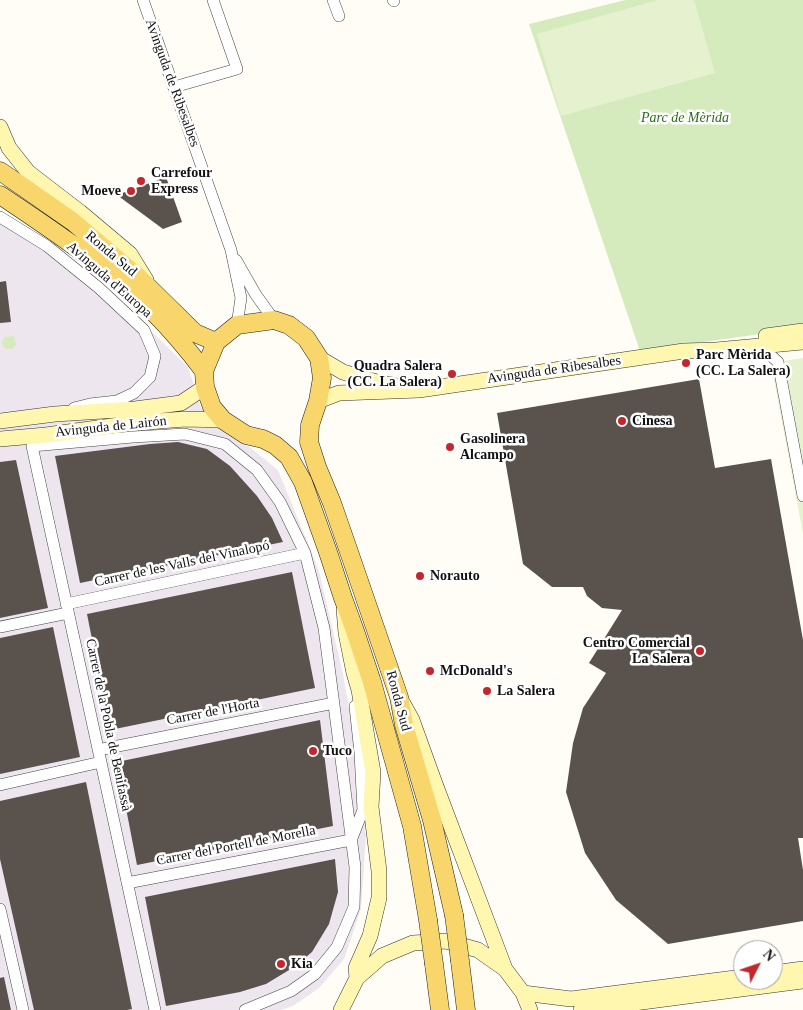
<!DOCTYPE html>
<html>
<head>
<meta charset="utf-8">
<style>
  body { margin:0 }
  #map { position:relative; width:803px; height:1010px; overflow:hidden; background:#fffdf5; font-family:Georgia,serif }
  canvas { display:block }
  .north { position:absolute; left:733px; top:940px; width:50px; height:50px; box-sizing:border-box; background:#fff; border:1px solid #a0a0a0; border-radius:50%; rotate:49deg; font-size:14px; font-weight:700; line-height:20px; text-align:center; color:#111 }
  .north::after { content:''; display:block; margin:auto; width:18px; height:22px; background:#c4262e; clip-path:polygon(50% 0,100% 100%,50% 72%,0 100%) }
</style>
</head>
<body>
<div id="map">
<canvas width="803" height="1010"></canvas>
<div class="north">N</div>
</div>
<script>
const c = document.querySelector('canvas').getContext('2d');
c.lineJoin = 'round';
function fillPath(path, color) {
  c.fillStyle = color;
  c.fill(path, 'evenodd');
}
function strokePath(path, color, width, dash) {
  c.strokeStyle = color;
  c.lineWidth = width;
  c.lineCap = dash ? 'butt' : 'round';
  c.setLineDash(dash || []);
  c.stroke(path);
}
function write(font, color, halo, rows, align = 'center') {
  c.font = font + ' Georgia,serif';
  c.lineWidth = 5;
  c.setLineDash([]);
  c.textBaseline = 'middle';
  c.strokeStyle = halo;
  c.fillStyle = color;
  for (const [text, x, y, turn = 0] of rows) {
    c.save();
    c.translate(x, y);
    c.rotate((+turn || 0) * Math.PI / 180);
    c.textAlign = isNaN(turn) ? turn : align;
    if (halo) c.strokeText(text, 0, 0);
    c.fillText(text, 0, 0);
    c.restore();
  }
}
const industrial = new Path2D(`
  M0 211 91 272 188 367 201 408 278 470 319 571 343 674 357 754 366 836 361 909 344 959 319 988 293 1006 281 1010H0Z`);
const green = new Path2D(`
  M625 0H803V328L640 351 529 24Z
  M14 336 16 345 12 349H7L3 347 2 341 5 337Z`);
const pitch = new Path2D(`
  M658 0H694L715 73 561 116 537 34Z
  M803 358V534L771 363Z`);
const building = new Path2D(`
  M166 177 182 222 163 229 117 195Z
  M6 281 11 322 0 323V282Z
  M699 379 715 468 771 459 803 640V838H798L803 870V921L668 944 616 900 585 853 566 792 573 743 583 708 606 673 589 663 622 610 602 608 587 596 583 587H552L523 564 497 413Z
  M178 442 207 449 230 466 257 496 272 518 283 542 80 583 55 456 150 444Z
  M16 460 48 608 0 618V462Z
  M292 572 315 688 110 730 87 614Z
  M53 627 80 757 0 774V638Z
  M320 720 333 826 137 865 117 762Z
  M86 782 132 1009 127 1010H34L0 859V801Z
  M335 859 338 892 329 924 312 952 294 967 266 984 240 992 166 1006 145 897Z
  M4 977 11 1010H0V978Z`);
const street = new Path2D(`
  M143 0 231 250 241 298 237 325
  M333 0 339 16
  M393 0 394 1
  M174 87 237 69 213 0
  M0 217 47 246 99 288 144 330 155 356 150 377 134 393 117 401 90 404 74 408
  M236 260 256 295 274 320
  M758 347 768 353 778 362 803 496
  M66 604 305 553
  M0 627 68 613
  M98 750 334 703
  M0 785 101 762
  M352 838 363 810 360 753 355 706
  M127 883 351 840
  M0 909 23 1010
  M155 1010 32 446 133 437 185 434 225 444 257 470 280 502 305 553 324 628 355 867 354 907 337 947 315 974 291 991 245 1010`);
const secondary = new Path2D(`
  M0 127 9 148 28 172 80 212 130 254 146 280
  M766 336 803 331
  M319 358 343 372 380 383 393 385
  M318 401 339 393 419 390 684 351 716 350 803 342
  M0 421 55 414 135 409 181 403 205 387
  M0 439 46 435 134 423 185 419 223 420
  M344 609 346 633 354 673 359 690 373 772 371 807 379 871V898L370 936 356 968 357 978
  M402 702 412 720 434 781 505 969 523 993 530 1010
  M773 973 803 969
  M523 993 571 999 743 977
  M341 1010 357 978 382 956 413 943 446 941 478 950 505 969
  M581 1010 803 981`);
const primary = new Path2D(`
  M0 171 72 221 137 276 195 333 216 342
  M0 195C33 217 66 239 97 263 138 293 174 331 204 371
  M428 920 412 826 372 682 354 628 343 598 328 552 303 482 289 457 275 445 263 439 246 435 223 420 212 407 205 387 204 371 216 342 237 325 274 320 289 325 306 338 319 358 322 378 318 401 310 425 309 442 317 467 332 503 348 549 399 697 404 725 432 820 454 915
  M460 961 466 1010
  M434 964 440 1010`);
const primaryBridge = new Path2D(`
  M454 915 460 961
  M428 920 434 964`);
const markers = [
  [141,181,5,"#c4262e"],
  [131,191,5,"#c4262e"],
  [686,363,5,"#c4262e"],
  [452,374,5,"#c4262e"],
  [622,421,5,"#c4262e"],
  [450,447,5,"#c4262e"],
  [420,576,5,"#c4262e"],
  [700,651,5,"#c4262e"],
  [430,671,5,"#c4262e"],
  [487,691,5,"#c4262e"],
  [313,751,5,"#c4262e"],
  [281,964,5,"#c4262e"]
];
const streetNames = [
  ["Avinguda de Ribesalbes",172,83,70],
  ["Ronda Sud",111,254,40],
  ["Avinguda d'Europa",109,280,41],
  ["Avinguda de Ribesalbes",554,370,-8],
  ["Avinguda de Lairón",111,427,-6],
  ["Carrer de les Valls del Vinalopó",182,564,-12],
  ["Ronda Sud",398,701,75],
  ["Carrer de l'Horta",213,712,-11],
  ["Carrer de la Pobla de Benifassà",108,725,78],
  ["Carrer del Portell de Morella",236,846,-11]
];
const parkNames = [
  ["Parc de Mèrida",685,118]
];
const poiNames = [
  ["Carrefour",151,173],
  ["Express",151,189],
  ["Moeve",121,191,"right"],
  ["Parc Mèrida",696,355],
  ["(CC. La Salera)",696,371],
  ["Quadra Salera",442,366,"right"],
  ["(CC. La Salera)",442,382,"right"],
  ["Cinesa",632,421],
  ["Gasolinera",460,439],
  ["Alcampo",460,455],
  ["Norauto",430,576],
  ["Centro Comercial",690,643,"right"],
  ["La Salera",690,659,"right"],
  ["McDonald's",440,671],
  ["La Salera",497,691],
  ["Tuco",323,751],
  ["Kia",291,964]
];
fillPath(industrial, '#eee6ef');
fillPath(green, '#d5ebbd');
fillPath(pitch, '#e6f2cf');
fillPath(building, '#5a524d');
strokePath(street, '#444', 12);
strokePath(secondary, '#333', 16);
strokePath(primary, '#222', 19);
strokePath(street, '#fff', 11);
strokePath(secondary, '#fff6b0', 15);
strokePath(primary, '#f9d66b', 18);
strokePath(primaryBridge, '#222', 19, []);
strokePath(primaryBridge, '#f9d66b', 18);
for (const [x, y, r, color] of markers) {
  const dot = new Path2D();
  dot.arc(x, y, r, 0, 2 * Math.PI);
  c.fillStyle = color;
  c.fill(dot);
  strokePath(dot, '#fff', 2);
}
write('14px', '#111', '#fff', streetNames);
write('italic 14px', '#2f6b1f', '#fff', parkNames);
write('bold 14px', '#111', '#fff', poiNames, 'left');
</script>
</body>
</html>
